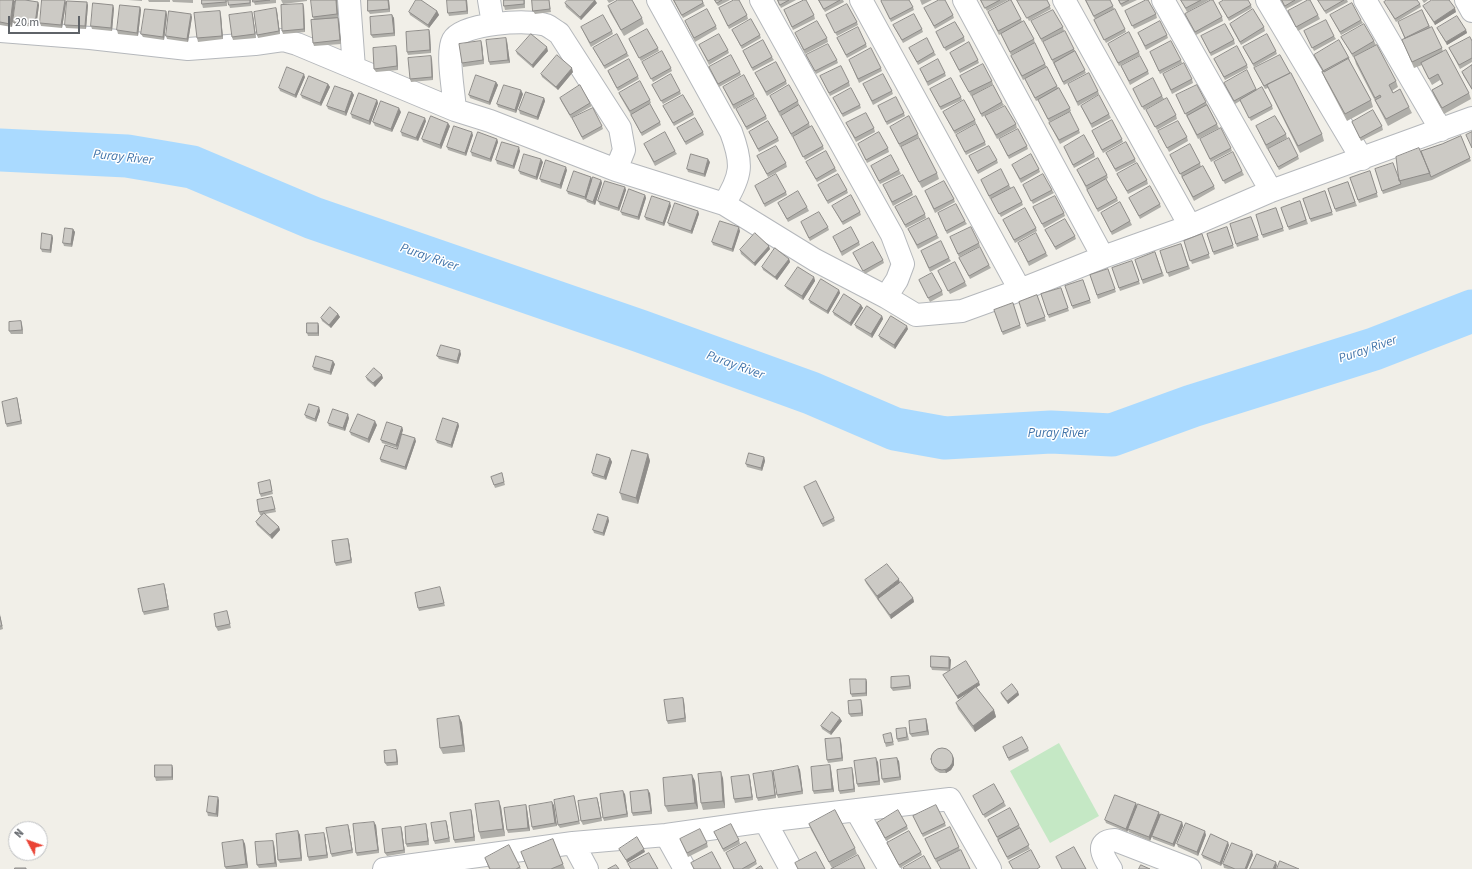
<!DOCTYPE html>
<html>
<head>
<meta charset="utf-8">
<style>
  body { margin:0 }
  #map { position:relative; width:1472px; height:869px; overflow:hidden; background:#f1efe8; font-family:"Source Sans 3",sans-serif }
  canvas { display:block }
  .north { position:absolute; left:8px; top:821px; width:40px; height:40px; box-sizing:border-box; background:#fff; border:1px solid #bfc1c3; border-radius:50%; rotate:311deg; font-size:11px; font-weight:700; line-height:16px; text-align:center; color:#5f6368 }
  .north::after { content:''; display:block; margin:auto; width:14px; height:18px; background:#ea4335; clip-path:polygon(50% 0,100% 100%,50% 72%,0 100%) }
  .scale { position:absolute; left:8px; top:16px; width:72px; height:18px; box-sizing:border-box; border:2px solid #5f6368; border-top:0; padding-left:5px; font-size:12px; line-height:14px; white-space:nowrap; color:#5f6368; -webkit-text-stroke:3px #fff; paint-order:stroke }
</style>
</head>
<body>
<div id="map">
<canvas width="1472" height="869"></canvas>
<div class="north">N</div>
<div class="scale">20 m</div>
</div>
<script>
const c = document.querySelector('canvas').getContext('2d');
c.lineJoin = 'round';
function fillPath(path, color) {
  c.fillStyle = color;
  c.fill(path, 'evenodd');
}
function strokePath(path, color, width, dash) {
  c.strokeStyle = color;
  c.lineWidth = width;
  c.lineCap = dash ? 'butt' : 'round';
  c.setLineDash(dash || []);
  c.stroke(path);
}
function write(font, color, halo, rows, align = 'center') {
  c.font = font + ' "Source Sans 3",sans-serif';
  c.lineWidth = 3;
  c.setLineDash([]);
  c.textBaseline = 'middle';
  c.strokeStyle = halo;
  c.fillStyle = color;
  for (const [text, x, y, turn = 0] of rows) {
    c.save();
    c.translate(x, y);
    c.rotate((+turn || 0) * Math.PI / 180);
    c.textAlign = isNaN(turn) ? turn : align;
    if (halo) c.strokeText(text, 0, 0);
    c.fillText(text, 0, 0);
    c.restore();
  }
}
const green = new Path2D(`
  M1059 743 1099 816 1050 843 1010 771Z`);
const river = new Path2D(`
  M0 150 127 156 192 167 313 218 640 331 811 393 895 429 945 438 1051 432 1112 435 1192 406 1374 349 1472 311`);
const minor = new Path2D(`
  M349 0 354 68
  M489 0 493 24
  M658 0 731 132C743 164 742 175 724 204
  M761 0 892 235 903 264 897 280 886 297
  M861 0 1020 290
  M964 0 1103 257
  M1064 0 1190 226
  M1163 0 1271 191
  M1267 0 1362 159
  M1365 0 1441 130
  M1466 0 1472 11
  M0 31 90 38 188 49 255 44 283 40 297 44 455 110 490 121 616 170 724 204 815 260 886 297 916 315 962 311 1020 290 1103 257 1190 226 1271 191 1472 118
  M455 110C454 93 446 53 453 40 462 23 529 19 546 25 551 27 555 31 559 33L620 128 624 150 616 170
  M856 810 890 869
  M765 821 791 869
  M666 835 685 869
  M573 843 587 869
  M384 869 573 843 666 835 765 821 950 799 990 869
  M1111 869C1104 858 1093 841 1115 840L1190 869`);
const wall = new Path2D(`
  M0 0 15 1 12 27 0 25Z
  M65 0 66 3 62 28 41 26 40 23Z
  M128 0H142V1Z
  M148 0H170V2H149Z
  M172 0H193V3L173 2Z
  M227 0V6L203 8 202 4Z
  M228 0H251V6L230 8 229 5Z
  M253 0H276V3L255 5Z
  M281 0H307V1L283 4Z
  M337 0 338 18 339 21 341 44 314 46 313 43 314 20 313 17Z
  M368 0H389L390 12 370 14 368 11Z
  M467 0 468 14 449 16 448 13Z
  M504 0H525V8L505 10 504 6Z
  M532 0H549L551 12 535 14 533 11Z
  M607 0H615L609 3Z
  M673 0H702L705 6 683 18Z
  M714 0H730L718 6Z
  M777 0H796L781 8Z
  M818 0H843L844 2 825 12Z
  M920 0H932L922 5Z
  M980 0H1008L987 11Z
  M1017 0H1047L1051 9 1029 21Z
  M1085 0 1113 6 1114 9 1095 19Z
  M1118 0H1137L1122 7Z
  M1181 0H1209L1187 12Z
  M1281 0H1303L1286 9Z
  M1318 0H1347L1348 2 1326 14Z
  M1422 0H1428L1424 3Z
  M881 1 913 7 914 10 891 22Z
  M38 2 39 5 36 27 15 25 13 22Z
  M1384 2 1420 4 1421 7 1396 22 1386 5Z
  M565 3H597L581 20 566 7Z
  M1219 3 1251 5 1252 8 1229 21Z
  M88 5 86 29 66 28 65 25Z
  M608 6 642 18 644 24 624 36 610 12Z
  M1423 6 1456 12 1435 25 1425 9Z
  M140 7 141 10 138 36 118 34 117 30Z
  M304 7 305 32 283 34 282 31Z
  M114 8 112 31 92 29 91 26Z
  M276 8 277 11 280 34 258 38 257 35Z
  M719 8 747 15 748 19 729 29Z
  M924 8 953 15 954 18 935 29Z
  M784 10 814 15 815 19 793 30Z
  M1422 10 1430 27 1442 48 1443 52 1469 93 1471 99 1444 114 1434 96 1432 90 1442 84 1440 80 1432 85 1424 70 1422 65 1414 68 1402 40 1405 39 1399 25Z
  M166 11 167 15 164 40 143 37 141 34Z
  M220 11 221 15 223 39 198 42 197 38Z
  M437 11 439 15 429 28 410 15 409 12Z
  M1125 11 1156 14 1157 18 1134 29Z
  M1288 11 1318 15 1320 19 1298 31Z
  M988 12 1021 19 1022 22 999 35Z
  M1185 14 1222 17 1223 21 1196 35Z
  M392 15 394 18 395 36 373 38 371 35Z
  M826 15 857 22 858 25 837 36Z
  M1330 15 1361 20 1363 23 1341 35Z
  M253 16 256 38 233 40 232 37Z
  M192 17 188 42 167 39 166 36Z
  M1094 20 1125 29 1126 32 1106 43Z
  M685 21 716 26 717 29 695 42Z
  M1031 21 1063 27 1064 31 1042 42Z
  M1230 24 1264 27 1265 31 1241 45 1231 27Z
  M893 25 922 29 923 32 903 43Z
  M581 27 612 31 613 34 591 47Z
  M1437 28 1466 30 1467 33 1447 45 1439 31Z
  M429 30 430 33 431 53 408 55 407 52Z
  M732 30 760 35 761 38 742 49Z
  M1304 31 1334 36 1336 39 1314 51Z
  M936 32 964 37 965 41 946 51Z
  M795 33 827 38 828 42 805 54Z
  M1138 33 1167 35 1168 38 1146 50Z
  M1001 34 1034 39 1035 43 1011 55Z
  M1201 36 1234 40 1235 44 1211 56Z
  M1341 37 1374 41 1376 45 1353 57 1343 40Z
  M837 38 866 44 867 47 847 58Z
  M629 39 658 48 659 51 641 61 630 42Z
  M481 41 482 44 484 64 463 67 462 63Z
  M507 41 510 63 490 65 489 62Z
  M1472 41V62L1460 69 1449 48Z
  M1043 42 1074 49 1086 73 1064 85Z
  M1108 44 1139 52 1140 55 1119 66Z
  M699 45 728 50 729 53 709 65Z
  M396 46 397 49 398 70 376 72 374 69Z
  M1243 47 1276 51 1277 54 1254 67Z
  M593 48 627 53 629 56 605 69Z
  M909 48 934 52 936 55 918 65Z
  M516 51H548L533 68 517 54Z
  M743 51 772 57 774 60 753 71Z
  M1150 52 1181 60 1182 63 1160 74Z
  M950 53 978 60 979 63 960 73Z
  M806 55 837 60 838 63 816 74Z
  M1314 55 1349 58 1350 62 1371 100 1373 107 1347 121 1325 79 1322 72H1323L1315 58Z
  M1011 56 1045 64 1047 67 1023 80Z
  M1354 57 1396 81 1398 87 1392 91 1393 93 1409 107 1412 113 1388 126 1356 64Z
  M432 59 433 80 411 82 410 79Z
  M1214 59 1247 65 1248 68 1225 80Z
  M849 60 881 68 882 71 859 83Z
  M642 62 671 68 672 71 653 82Z
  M1472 65V90L1463 75 1462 72Z
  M1121 66 1148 71 1149 74 1130 85Z
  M709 67 740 72 741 75 719 87Z
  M1254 68 1322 134 1324 141 1300 153 1268 88 1265 89Z
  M920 69 945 73 946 76 928 86Z
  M608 71 638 76 639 79 618 91 609 74Z
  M573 72 558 90 542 77 541 74Z
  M755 73 786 81 787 84 767 96Z
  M1163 74 1192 79 1193 83 1172 94Z
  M820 76 849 82 850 86 830 96Z
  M960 76 992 81 993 84 971 96Z
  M305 77 296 98 280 91 279 88Z
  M1025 79 1057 86 1070 108 1071 111 1049 122 1038 100 1036 101Z
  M496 82 498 85 490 105 470 98 469 95Z
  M1224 83 1256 89 1257 90 1272 106 1273 109 1251 121 1240 101 1235 104Z
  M328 84 330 87 321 106 302 98 301 95Z
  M863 84 892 91 893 94 873 105Z
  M1068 84 1098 91 1099 94 1078 106Z
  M652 85 680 91 681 94 663 104Z
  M723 87 754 94 755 97 734 109Z
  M930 89 961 97 962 100 941 110Z
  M1133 89 1162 96 1164 99 1144 110Z
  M352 92 354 95 346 116 328 109 327 106Z
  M619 93 650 100 651 103 631 115 620 96Z
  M523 94 516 113 498 107 497 104Z
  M1176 95 1206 102 1219 128 1198 139Z
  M770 96 798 101 799 105 780 116Z
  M972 96 1002 102 1004 105 982 117Z
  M544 98 545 101 538 120 520 114 519 110Z
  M560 98 590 103 592 106 571 118 561 101Z
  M833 98 860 105 861 108 843 117Z
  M377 100 378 103 370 125 352 118 351 114Z
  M663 106 693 112 694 115 674 126Z
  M878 106 904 113 905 116 887 125Z
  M1081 106 1109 114 1111 118 1092 128Z
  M736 109 766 116 767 119 747 130Z
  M1146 110 1176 115 1177 119 1157 130Z
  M401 112 392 132 375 126 373 122Z
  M943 112 975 120 976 123 955 134Z
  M631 115 660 122 661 125 642 136Z
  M781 116 809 123 810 127 792 137Z
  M985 116 1016 124 1017 128 997 139Z
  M572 118 602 126 603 129 583 140Z
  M426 121 418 141 402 136 401 132Z
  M1352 122 1382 126 1383 130 1361 141Z
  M846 123 874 128 875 132 856 142Z
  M1049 123 1079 130 1080 133 1060 144Z
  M450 126 441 149 423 142 422 139Z
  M1256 126 1286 134 1287 138 1267 149Z
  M890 127 918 134 919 137 900 147Z
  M677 128 703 132 704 135 686 145Z
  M1092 131 1122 139 1123 142 1103 153Z
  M1158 131 1187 137 1188 141 1169 152Z
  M749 132 778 138 779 141 759 152Z
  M473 135 466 156 448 150 447 147Z
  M956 135 985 142 986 145 966 155Z
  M1461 136 1471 161 1432 180 1402 188 1383 194 1375 169 1399 181 1421 151 1442 144Z
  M793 137 823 146 824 149 805 160Z
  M497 139 498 142 491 162 472 156 471 152Z
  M999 139 1027 146 1028 149 1009 159Z
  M1200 139 1231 148 1232 151 1211 162Z
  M644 144 675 151 677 154 655 166Z
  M858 144 888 148 889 152 867 163Z
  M901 147 937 173 939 179 922 188 904 154Z
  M1064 147 1094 153 1095 157 1074 168Z
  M1268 149 1298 156 1299 159 1279 170Z
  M520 151 514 169 497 164 496 160Z
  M1106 153 1135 159 1136 162 1116 172Z
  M1170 155 1200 163 1201 167 1182 177Z
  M757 156 786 163 787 167 768 177Z
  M969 156 997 160 998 163 978 174Z
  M543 162 537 180 520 174 519 171Z
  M710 162 705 177 688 172 687 169Z
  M806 162 835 168 837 171 817 182Z
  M1214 162 1242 171 1244 175 1225 184Z
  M1012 165 1039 169 1040 172 1021 183Z
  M871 166 899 170 901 174 880 184Z
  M567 170 561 189 541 182 540 179Z
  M1077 170 1107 175 1108 178 1087 190Z
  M1370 171 1378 197 1359 203 1350 178Z
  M1117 174 1147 180 1148 184 1128 194Z
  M591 177 592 180H601L602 183 595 205 587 202 586 200 568 194 567 191Z
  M1182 177 1214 186 1215 189 1194 201Z
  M981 180 1009 185 1011 188 990 199Z
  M1348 182 1357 206 1336 212 1328 189Z
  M818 185 847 190 848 193 828 204Z
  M883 185 912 192 913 195 893 206Z
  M1023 185 1052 190 1054 193 1033 204Z
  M755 186 786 192 787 195 765 207Z
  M625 187 626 190 619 211 600 205 598 201Z
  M1087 190 1117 198 1118 201 1098 212Z
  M925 191 954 199 955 202 935 213Z
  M1325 191 1333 215 1311 222 1303 199Z
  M645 195 646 198 639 220 622 215 621 212Z
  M1129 198 1160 204 1161 207 1140 219Z
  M991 199 1022 202 1023 205 1001 217Z
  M1300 201 1308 224 1289 230 1281 208Z
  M778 203 807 207 809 211 788 222Z
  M671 206 664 226 646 220 645 217Z
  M832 206 860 212 861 215 843 225Z
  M895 207 925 214 926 218 906 228Z
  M1033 207 1064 213 1065 216 1044 228Z
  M1276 208 1284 231 1263 238 1256 215Z
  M698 211 699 214 692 234 669 226 668 223Z
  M938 213 965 221 967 224 947 234Z
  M1101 213 1130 221 1132 225 1112 235Z
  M1251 217 1259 240 1237 247 1230 224Z
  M1003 220 1036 228 1037 231 1015 243Z
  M801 222 828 227 829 230 810 241Z
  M1227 227 1234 248 1214 255 1207 234Z
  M73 229 75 232 72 247 64 246 63 243Z
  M908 229 937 235 939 238 918 249Z
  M1045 230 1075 236 1076 239 1056 250Z
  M740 231 733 252 713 245 712 242Z
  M1202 234 1210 258 1192 264 1184 241Z
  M52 235 53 238 51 253 42 252 41 249Z
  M833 237 859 242 860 245 842 256Z
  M950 237 979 243 980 246 959 257Z
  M1018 243 1046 253 1048 256 1029 266Z
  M1181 244 1190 269 1169 277 1160 251Z
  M770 249 755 266 741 254 740 250Z
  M921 251 949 258 951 261 930 272Z
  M1155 252 1164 276 1143 284 1135 260Z
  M853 253 883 260 884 263 865 274Z
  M959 258 989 265 991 268 970 279Z
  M789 259 790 262 777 280 763 270 762 267Z
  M1132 261 1140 284 1120 291 1112 268Z
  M1108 269 1116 292 1098 299 1090 275Z
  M938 271 965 282 967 286 950 294Z
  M814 277 815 281 803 300 787 289 785 286Z
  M919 280 942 291 943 295 930 302Z
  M1083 280 1091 303 1073 309 1065 286Z
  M1061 288 1069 311 1049 318 1041 294Z
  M839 290 840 293 828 314 810 303 809 300Z
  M1037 295 1046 321 1027 327 1019 302Z
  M1013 303 1021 328 1003 335 994 310Z
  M861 305 863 308 851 326 834 315 833 312Z
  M338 314 340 317 331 328 322 321 321 318Z
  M882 316 883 319 872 338 856 328 855 325Z
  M21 321 22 324 23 334H11L9 331Z
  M319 326V336H308L307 333Z
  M908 329 895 349 880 339 879 336Z
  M461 354 458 364 439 359 437 356Z
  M335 364 331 375 314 370 313 367Z
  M366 377 383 378 375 387 367 380Z
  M17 398 22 424 7 427 6 424Z
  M319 407 320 411 316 422 306 418 305 415Z
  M349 418 345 431 329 426 328 423Z
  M458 423 459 426 452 448 437 443 436 440Z
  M377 425 369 443 351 435 350 432Z
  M402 427 403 430 397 448 382 443 381 440Z
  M416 441 406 470 381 462 380 459 397 449Z
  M648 454 650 461 638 504 622 500 620 493Z
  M764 457 765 461 762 471 747 467 746 464Z
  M610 458 612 462 606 480 593 476 592 473Z
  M502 473 505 485 495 488 491 477Z
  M270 480 273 494 261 497 260 494Z
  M804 487 834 518 835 521 823 527Z
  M273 500 276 512 265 514 279 527 280 530 272 539 257 525 256 522 262 515H260L259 512Z
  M608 517 609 521 604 536 594 533 593 530Z
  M349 542 352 563 336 566 335 563Z
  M865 580 913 598 914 602 891 619 866 583Z
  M165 587 169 610 144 615 143 612Z
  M441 591 445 606 419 611 418 608Z
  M227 611 231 628 218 631 216 627Z
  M0 614 3 629 0 630Z
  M949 657 951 660 950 671 980 685 976 688 994 710 996 717 975 732 958 709 956 703 970 691 958 699 945 678 943 675 950 671 932 670 931 667Z
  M909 676 910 679 911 689 893 691 891 688Z
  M867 682V696L852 697 851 694Z
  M1018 692 1019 695 1008 704 1002 696 1001 693Z
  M683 698 684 701 686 722 668 724 667 721Z
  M862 703 863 716 851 717 849 714Z
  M459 716 462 723 465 752 443 754 440 748Z
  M926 719 927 722 929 735 912 737 910 734Z
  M842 721 831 735 822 729 821 726Z
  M907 731 909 740 898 742 897 739Z
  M891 733 894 745 886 747 885 743Z
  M841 741 843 761 828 763 827 760Z
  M1003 747 1028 748 1029 751 1009 761Z
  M397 753 398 765 387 766 385 763Z
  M954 759V765L951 770 946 773H940L935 770 931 762Z
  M899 761 901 780 884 783 882 779Z
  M878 762 880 785 858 787 857 784Z
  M798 766 800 770 803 794 778 798 777 795Z
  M173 768V780L156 781 155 777Z
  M831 769 834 792 814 794 813 791Z
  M772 771 773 774 776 798 758 801 757 798Z
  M853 772 855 792 840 794 839 791Z
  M692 775 695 781 698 809 668 812 665 806Z
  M749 775 750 778 753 800 735 803 734 799Z
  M723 778 725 808 703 810 701 803Z
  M650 793 652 814 633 816 632 813Z
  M625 794 628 817 604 821 603 818Z
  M574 796 575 800 580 824 560 828 558 825Z
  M973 796 1004 802 1006 806 985 818Z
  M219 800 218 817 208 816 207 812Z
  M598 801 602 821 583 825 581 821Z
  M1136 803 1137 806 1182 822 1183 826 1174 847 1153 839 1152 836 1150 841 1129 832 1128 830 1127 832 1106 823 1105 820Z
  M526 805 527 809 530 831 508 833 507 830Z
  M554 805 557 826 533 830 532 827Z
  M501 807 505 836 481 839 479 832Z
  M471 810 472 813 475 841 455 843 454 840Z
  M913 816 945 823 946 826 923 837Z
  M988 820 1019 825 1030 849 1008 860Z
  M446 821 447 824 450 842 435 844 434 841Z
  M877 823 907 826 908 829 886 841Z
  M426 824 427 828 429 845 407 847 406 844Z
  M809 824 855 848 857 854 832 868 811 830Z
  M376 825 379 853 357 856 356 853Z
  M401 827 402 830 405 853 387 856 385 853Z
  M349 828 353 853 332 857 331 854Z
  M298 831 300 835 302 861 280 863 278 860Z
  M714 832 739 840 740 844 724 852Z
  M1206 835 1198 856 1178 847 1177 844Z
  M325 836 328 858 309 861 308 857Z
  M553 839 565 869H528Z
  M680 839 707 843 708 847 688 857Z
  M925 839 959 847 960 850 936 862Z
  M243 840 245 844 248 868 237 869H226L225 867Z
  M887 843 921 852 922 855 900 868Z
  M274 844 277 867 259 868 257 865Z
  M1229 845 1221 866 1203 858 1202 855Z
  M726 853 756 861 757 864 749 869H734Z
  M1253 855 1247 869H1228L1224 868 1223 864Z
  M485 858 520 867 521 869H489Z`);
const shadedWall = new Path2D(`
  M13 0H14L15 1 12 27 10 24Z
  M65 0 66 3 62 28 61 25Z
  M336 0H337L338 18 337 14Z
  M388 0H389L390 12 389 9Z
  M466 0H467L468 14 467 11Z
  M595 0 597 3 581 20 580 17Z
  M38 2 39 5 36 27 35 24Z
  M87 2 88 5 86 29 85 26Z
  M303 4 304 7 305 32 304 29Z
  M113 5 114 8 112 31 111 28Z
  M140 7 141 10 138 36 137 33Z
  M276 8 277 11 280 34 279 31Z
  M1455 8 1456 12 1435 25 1434 22Z
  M166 11 167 15 164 40 163 37Z
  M220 11 221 15 223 39 222 36Z
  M437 11 439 15 429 28 428 25Z
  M252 12 253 16 256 38 255 34Z
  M191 14 192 17 188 42 187 39Z
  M392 15 394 18 395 36 394 33Z
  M338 18 339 21 341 44 340 40Z
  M429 30 430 33 431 53 430 50Z
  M1466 30 1467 33 1447 45 1446 42Z
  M506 38 507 41 510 63 508 60Z
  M481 41 482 44 484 64 483 60Z
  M396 46 397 49 398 70 397 66Z
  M547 47 548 51 533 68 532 65Z
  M431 56 432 59 433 80 432 77Z
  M572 68 573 72 558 90 556 87Z
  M304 74 305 77 296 98 295 95Z
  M496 82 498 85 490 105 489 102Z
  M328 84 330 87 321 106 320 103Z
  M521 90 523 94 516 113 515 110Z
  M352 92 354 95 346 116 345 112Z
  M544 98 545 101 538 120 537 117Z
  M377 100 378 103 370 125 369 121Z
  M399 108 401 112 392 132 391 129Z
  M425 118 426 121 418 141 416 138Z
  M448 123 450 126 441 149 440 145Z
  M472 132 473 135 466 156 465 153Z
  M497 139 498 142 491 162 490 159Z
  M519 147 520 151 514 169 513 166Z
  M541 159 543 162 537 180 536 177Z
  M708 159 710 162 705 177 704 174Z
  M566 167 567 170 561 189 560 185Z
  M591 177 592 180 586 200 585 197Z
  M601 180 602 183 595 205 593 202Z
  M625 187 626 190 619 211 618 208Z
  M645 195 646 198 639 220 638 217Z
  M670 202 671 206 664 226 663 223Z
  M698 211 699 214 692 234 691 231Z
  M739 227 740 231 733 252 732 249Z
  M73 229 75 232 72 247 71 244Z
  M52 235 53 238 51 253 50 250Z
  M769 246 770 249 755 266 754 263Z
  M789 259 790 262 777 280 775 277Z
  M814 277 815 281 803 300 802 296Z
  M839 290 840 293 828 314 827 311Z
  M861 305 863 308 851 326 850 323Z
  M338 314 340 317 331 328 329 325Z
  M882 316 883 319 872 338 871 334Z
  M21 321 22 324 23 334 22 330Z
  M318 323 319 326V336L318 333Z
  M907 326 908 329 895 349 894 345Z
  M460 350 461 354 458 364 457 361Z
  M333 361 335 364 331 375 330 372Z
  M382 375 383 378 375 387 373 383Z
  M17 398 18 402 22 424 21 421Z
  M319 407 320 411 316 422 315 419Z
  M348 414 349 418 345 431 343 428Z
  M375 421 377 425 369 443 368 439Z
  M458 423 459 426 452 448 451 445Z
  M402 427 403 430 397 448 396 445Z
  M415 438 416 441 406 470 405 467Z
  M648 454 650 461 638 504 636 498Z
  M764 457 765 461 762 471 761 468Z
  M610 458 612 462 606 480 604 477Z
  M608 517 609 521 604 536 603 533Z
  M279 527 280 530 272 539 270 535Z
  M348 539 349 542 352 563 351 560Z
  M899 579 900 583 878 599 877 596Z
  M164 584 165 587 169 610 168 607Z
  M913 598 914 602 891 619 890 615Z
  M949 657 951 660 950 671 949 668Z
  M909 676 910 679 911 689 910 686Z
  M866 679 867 682V696L866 693Z
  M979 682 980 685 958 699 957 696Z
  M1018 692 1019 695 1008 704 1007 701Z
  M683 698 684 701 686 722 685 718Z
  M861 700 862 703 863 716 862 713Z
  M994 710 996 717 975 732 973 726Z
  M459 716 462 723 465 752 463 745Z
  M840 718 842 721 831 735 830 732Z
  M926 719 927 722 929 735 927 731Z
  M840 738 841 741 843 761 842 758Z
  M396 750 397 753 398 765 397 762Z
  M953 756 954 759V765L951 770 946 773 945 770Z
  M876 758 878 762 880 785 879 781Z
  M897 758 899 761 901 780 900 777Z
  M172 765 173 768V780L172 777Z
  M830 765 831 769 834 792 832 789Z
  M798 766 800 770 803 794 802 791Z
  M852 768 853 772 855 792 854 789Z
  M772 771 773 774 776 798 775 795Z
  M721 772 723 778 725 808 723 801Z
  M692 775 695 781 698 809 695 803Z
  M749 775 750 778 753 800 752 797Z
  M648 790 650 793 652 814 651 811Z
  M623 791 625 794 628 817 627 814Z
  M218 797 219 800 218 817 216 814Z
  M597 798 598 801 602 821 601 818Z
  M499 801 501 807 505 836 503 829Z
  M552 802 554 805 557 826 555 823Z
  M1136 803 1137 807 1128 829V830L1127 832 1126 829Z
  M526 805 527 809 530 831 528 828Z
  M471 810 472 813 475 841 474 837Z
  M1159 812 1160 816 1150 841 1149 837Z
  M446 821 447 824 450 842 449 838Z
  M374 822 376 825 379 853 378 850Z
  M1182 822 1183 826 1174 847 1173 844Z
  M426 824 427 828 429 845 428 841Z
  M348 825 349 828 353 853 352 850Z
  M401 827 402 830 405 853 404 850Z
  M298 831 300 835 302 861 301 858Z
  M1205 831 1206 835 1198 856 1197 852Z
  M324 833 325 836 328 858 327 855Z
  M243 840 245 844 248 868 246 864Z
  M273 841 274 844 277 867 275 863Z
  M1228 842 1229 845 1221 866 1220 863Z
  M644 849 645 852 627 863 626 860Z
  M1252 851 1253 855 1247 869H1245Z
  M1276 862 1277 865 1276 869H1273Z`);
const building = new Path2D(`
  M0 0H13L10 24 0 22Z
  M16 0H25L38 2 35 24 13 22Z
  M42 0H65L61 25 40 23Z
  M202 0H226V2L202 4Z
  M228 0H250V3L229 5Z
  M253 0H270L253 2Z
  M311 0H336L337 14 313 17Z
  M368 0H388L389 9 368 11Z
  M416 0H421L437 11 428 25 409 12Z
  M447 0H466L467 11 448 13Z
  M504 0H524V4L504 6Z
  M532 0H549L550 9 533 11Z
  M568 0H595L580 17 565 3Z
  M618 0H632L642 18 621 30 608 6Z
  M674 0H702L703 3 682 15Z
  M715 0H722L717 3Z
  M734 0H739L747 15 728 26 719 8Z
  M778 0H789L780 5Z
  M804 0H806L814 15 792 27 784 10Z
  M819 0H840L824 9Z
  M883 0H909L913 7 890 19 881 1Z
  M939 0H945L953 15 934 26 924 8Z
  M981 0H1000L985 8Z
  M1010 0H1011L1021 19 998 31 988 12Z
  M1017 0H1047L1050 6 1027 18Z
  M1086 0H1110L1113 6 1094 16Z
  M1119 0H1129L1121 4Z
  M1146 0H1148L1156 14 1132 26 1125 11Z
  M1181 0H1201L1186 8Z
  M1211 0H1213L1222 17 1195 32 1185 14Z
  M1224 0H1248L1251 5 1228 18 1219 3Z
  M1282 0H1295L1285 6Z
  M1308 0H1310L1318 15 1296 27 1288 11Z
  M1318 0H1344L1325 11Z
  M1387 0H1417L1420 4 1395 19 1384 2Z
  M1432 0H1449L1455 8 1434 22 1423 6Z
  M67 1 87 2 85 26 65 25Z
  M93 3 113 5 111 28 91 26Z
  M1352 3 1361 20 1340 32 1330 15Z
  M303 4 304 29 282 31 281 5Z
  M847 4 857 22 835 33 826 15Z
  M120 5 140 7 137 33 117 30Z
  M276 8 279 31 257 35 254 12Z
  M145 9 166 11 163 37 141 34Z
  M707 9 716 26 694 38 685 21Z
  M1115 9 1125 29 1104 40 1094 20Z
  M1253 9 1264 27 1240 42 1230 24Z
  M1053 10 1063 27 1041 39 1031 21Z
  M1422 10 1429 26 1405 38 1398 22Z
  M169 11 191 14 187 39 166 36Z
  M220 11 222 36 197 38 194 13Z
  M252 12 255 34 232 37 229 15Z
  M914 14 922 29 902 40 893 25Z
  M392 15 394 33 371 35 370 17Z
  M603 15 612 31 590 43 581 27Z
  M1457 16 1466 30 1446 42 1437 28Z
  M338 18 340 40 313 43 311 20Z
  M751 19 760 35 741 46 732 30Z
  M1326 20 1334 36 1312 48 1304 31Z
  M817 21 827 38 804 50 795 33Z
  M1024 21 1034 39 1010 52 1001 34Z
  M1160 21 1167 35 1145 46 1138 33Z
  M955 22 964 37 944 48 936 32Z
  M1225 24 1234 40 1210 53 1201 36Z
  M1364 24 1374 41 1352 54 1341 37Z
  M858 27 866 44 846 55 837 38Z
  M1432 27 1442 48 1412 62 1402 40Z
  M647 29 658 48 639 58 629 39Z
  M429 30 430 50 407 52 406 32Z
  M1065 31 1074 49 1052 60 1043 42Z
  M1129 32 1139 52 1118 63 1108 44Z
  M531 34 547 47 532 65 516 51Z
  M617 34 627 53 604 66 593 48Z
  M719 34 728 50 708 61 699 45Z
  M1267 34 1276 51 1253 64 1243 47Z
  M1470 37 1472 41V58L1459 65 1449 48Z
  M506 38 508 60 489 62 486 40Z
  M927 38 934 52 917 62 909 48Z
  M763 40 772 57 752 68 743 51Z
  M1339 40 1349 58 1324 72 1314 55Z
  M481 41 483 60 462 63 459 44Z
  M1171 41 1181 60 1159 71 1150 52Z
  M969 42 978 60 959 70 950 53Z
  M1035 43 1045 64 1022 76 1011 56Z
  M828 44 837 60 815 71 806 55Z
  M1377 45 1396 81 1389 85 1393 93 1400 89 1409 107 1386 119 1375 100 1381 97 1380 95 1375 98 1354 57Z
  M396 46 397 66 374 69 373 48Z
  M1237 46 1247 65 1224 77 1214 59Z
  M871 48 881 68 858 79 849 60Z
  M1446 50 1469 93 1442 108 1432 90 1443 84 1438 74 1429 79 1421 63Z
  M662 51 671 68 651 79 642 62Z
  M1075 51 1085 70 1063 82 1054 63Z
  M557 55 572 68 556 87 541 74Z
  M731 55 740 72 718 84 709 67Z
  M1280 55 1290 73 1264 86 1254 68Z
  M431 56 432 77 410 79 408 58Z
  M1140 56 1148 71 1129 81 1121 66Z
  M1348 58 1371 100 1345 114 1322 72Z
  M629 59 638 76 617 88 608 71Z
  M938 59 945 73 927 82 920 69Z
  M776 62 786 81 766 92 755 73Z
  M1184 63 1192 79 1171 90 1163 74Z
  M983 64 992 81 969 92 960 76Z
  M1472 65V89L1462 72Z
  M841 66 849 82 829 93 820 76Z
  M287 67 304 74 295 95 279 88Z
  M1047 67 1057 86 1035 98 1025 79Z
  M1247 70 1256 89 1234 101 1224 83Z
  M1089 73 1098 91 1077 102 1068 84Z
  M1291 73 1322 134 1298 146 1267 85Z
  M671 74 680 91 661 101 652 85Z
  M883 74 892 91 872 101 863 84Z
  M476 75 496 82 489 102 469 95Z
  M744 75 754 94 733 105 723 87Z
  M309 76 328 84 320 103 301 95Z
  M951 78 961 97 940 107 930 89Z
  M1153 78 1162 96 1142 107 1133 89Z
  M640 81 650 100 630 111 619 93Z
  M504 85 521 90 515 110 497 104Z
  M580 85 590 103 570 115 560 98Z
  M789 85 798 101 779 112 770 96Z
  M993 85 1002 102 981 114 972 96Z
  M1197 85 1206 102 1185 114 1176 95Z
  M335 86 352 92 345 112 327 106Z
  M1262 87 1272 106 1249 118 1240 100Z
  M851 88 860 105 842 114 833 98Z
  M1059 88 1070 108 1048 119 1038 100Z
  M526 92 544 98 537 117 519 110Z
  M359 93 377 100 369 121 351 114Z
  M683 95 693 112 673 123 663 106Z
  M1099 95 1109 114 1091 124 1081 106Z
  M896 97 904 113 886 122 878 106Z
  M756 98 766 116 746 127 736 109Z
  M1167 98 1176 115 1155 127 1146 110Z
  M964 100 975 120 954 131 943 112Z
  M381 101 399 108 391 129 373 122Z
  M650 104 660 122 641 133 631 115Z
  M799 105 809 123 791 134 781 116Z
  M1207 105 1217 124 1197 135 1187 116Z
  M1005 106 1016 124 996 135 985 116Z
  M593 108 602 126 582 137 572 118Z
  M1373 110 1382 126 1360 138 1352 122Z
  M409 112 425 118 416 138 401 132Z
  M1070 112 1079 130 1059 140 1049 123Z
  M866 113 874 128 855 138 846 123Z
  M431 116 448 123 440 145 422 139Z
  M909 116 918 134 899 144 890 127Z
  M1275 116 1286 134 1266 145 1256 126Z
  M695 118 703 132 685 142 677 128Z
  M1112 120 1122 139 1102 150 1092 131Z
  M768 121 778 138 758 149 749 132Z
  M1178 121 1187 137 1167 148 1158 131Z
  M976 124 985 142 965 152 956 135Z
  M454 126 472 132 465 153 447 147Z
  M812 126 823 146 803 157 793 137Z
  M1221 128 1231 148 1210 159 1200 139Z
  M1018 129 1027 146 1008 156 999 139Z
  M478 132 497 139 490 159 471 152Z
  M665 132 675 151 654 162 644 144Z
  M879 132 888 148 866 160 858 144Z
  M1472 132V148L1466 135Z
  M1084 135 1094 153 1073 165 1064 147Z
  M1461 136 1470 158 1431 177 1421 151 1442 144Z
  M919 138 937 173 919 182 901 147Z
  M1289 138 1298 156 1278 167 1268 149Z
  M502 142 519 147 513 166 496 160Z
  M1126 142 1135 159 1115 169 1106 153Z
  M1190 144 1200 163 1180 174 1170 155Z
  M776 146 786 163 767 174 757 156Z
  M989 146 997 160 977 171 969 156Z
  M1419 148 1430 173 1399 181 1396 157Z
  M826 151 835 168 816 179 806 162Z
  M1233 152 1242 171 1223 181 1214 162Z
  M524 154 541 159 536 177 519 171Z
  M691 154 708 159 704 174 687 169Z
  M1031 154 1039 169 1020 179 1012 165Z
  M891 155 899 170 879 181 871 166Z
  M1098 158 1107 175 1086 186 1077 170Z
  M546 160 566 167 560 185 540 179Z
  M1137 163 1147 180 1127 191 1117 174Z
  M1393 163 1401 184 1382 191 1375 169Z
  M1203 166 1214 186 1193 197 1182 177Z
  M1001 169 1009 185 989 196 981 180Z
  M574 171 591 177 585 197 567 191Z
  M1370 171 1377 193 1358 200 1350 178Z
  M776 174 786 192 764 204 755 186Z
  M838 174 847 190 827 201 818 185Z
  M1043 174 1052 190 1031 201 1023 185Z
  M903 175 912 192 892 202 883 185Z
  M593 177 601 180 593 202 586 199Z
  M1106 179 1117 198 1097 209 1087 190Z
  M605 181 625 187 618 208 598 201Z
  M944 181 954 199 934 209 925 191Z
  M1348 182 1355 202 1335 209 1328 189Z
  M1150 186 1160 204 1139 216 1129 198Z
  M1014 187 1022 202 999 214 991 199Z
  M629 189 645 195 638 217 621 212Z
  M798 191 807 207 787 219 778 203Z
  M1325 191 1332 212 1310 219 1303 199Z
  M851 195 860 212 842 222 832 206Z
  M652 196 670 202 663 223 645 217Z
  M916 196 925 214 905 225 895 207Z
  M1055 196 1064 213 1042 224 1033 207Z
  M1300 201 1306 220 1288 227 1281 208Z
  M1120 202 1130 221 1111 232 1101 213Z
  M675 203 698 211 691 231 668 223Z
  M956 204 965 221 946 231 938 213Z
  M1025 208 1036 228 1014 240 1003 220Z
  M1276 208 1283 228 1262 235 1256 215Z
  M819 212 828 227 809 238 801 222Z
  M1251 217 1258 236 1236 244 1230 224Z
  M929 218 937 235 917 245 908 229Z
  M1065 219 1075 236 1055 247 1045 230Z
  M720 221 739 227 732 249 712 242Z
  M851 227 859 242 841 252 833 237Z
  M971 227 979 243 958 254 950 237Z
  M1227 227 1233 245 1213 252 1207 234Z
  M65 228 73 229 71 244 63 243Z
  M42 233 52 235 50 250 41 249Z
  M755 233 769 246 754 263 740 250Z
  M1036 233 1046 253 1028 262 1018 243Z
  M1202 234 1209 254 1190 261 1184 241Z
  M941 241 949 258 929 268 921 251Z
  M873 242 883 260 863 271 853 253Z
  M1181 244 1188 266 1167 273 1160 251Z
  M980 247 989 265 969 276 959 258Z
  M775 248 789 259 775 277 762 267Z
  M1155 252 1162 273 1142 280 1135 260Z
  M1132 261 1139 281 1119 288 1112 268Z
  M955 262 965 282 948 291 938 271Z
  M798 267 814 277 802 296 785 286Z
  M1108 269 1115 289 1097 295 1090 275Z
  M932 273 942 291 928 298 919 280Z
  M821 279 839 290 827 311 809 300Z
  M1083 280 1090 300 1072 306 1065 286Z
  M1061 288 1068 308 1048 315 1041 294Z
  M844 294 861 305 850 323 833 312Z
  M1037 295 1045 317 1026 324 1019 302Z
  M1013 303 1020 325 1002 332 994 310Z
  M867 306 882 316 871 334 855 325Z
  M330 307 338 314 329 325 321 318Z
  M891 316 907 326 894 345 879 336Z
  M21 321 22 330 9 331V322Z
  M307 323H318V333H307Z
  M441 345 460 350 457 361 437 356Z
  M316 356 333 361 330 372 313 367Z
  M374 368 382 375 373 383 366 377Z
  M17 398 21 421 6 424 2 402Z
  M309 404 319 407 315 419 305 415Z
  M333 409 348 414 343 428 328 423Z
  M358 414 375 421 368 439 350 432Z
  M443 418 458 423 451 445 436 440Z
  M387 422 402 427 396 445 381 440Z
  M402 434 415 438 405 467 380 459 385 445 397 449Z
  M632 450 648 454 636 498 620 493Z
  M749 453 764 457 761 468 746 464Z
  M597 454 610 458 604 477 592 473Z
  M502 473 504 482 494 485 491 477Z
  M270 480 272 491 260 494 258 483Z
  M816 481 834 518 822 524 804 487Z
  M272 497 275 509 259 512 257 500Z
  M264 513 279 527 270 535 256 522Z
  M598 514 608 517 603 533 593 530Z
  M348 539 351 560 335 563 332 541Z
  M887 564 899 579 877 596 865 580Z
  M901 582 913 598 890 615 878 599Z
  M164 584 168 607 143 612 138 589Z
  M440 587 444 603 418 608 415 593Z
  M227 611 230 624 216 627 214 614Z
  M0 617 2 626H0Z
  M931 656 949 657V668L931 667Z
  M966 661 979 682 957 696 943 675Z
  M909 676 910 686 891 688V677Z
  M850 679H866V693L851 694Z
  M1012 684 1018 692 1007 701 1001 693Z
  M976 687 994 710 973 726 956 703Z
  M683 698 685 718 667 721 664 700Z
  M861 700 862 713 849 714 848 701Z
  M832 712 840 718 830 732 821 726Z
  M459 716 463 745 440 748 437 719Z
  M926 719 927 731 910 734 909 721Z
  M906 728 907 737 897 739 896 729Z
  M891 733 893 742 885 743 883 735Z
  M1022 737 1028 748 1008 758 1003 747Z
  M840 738 842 758 827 760 825 739Z
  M931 759a11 11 0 1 1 22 0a11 11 0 1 1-22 0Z
  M396 750 397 762 385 763 384 751Z
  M876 758 879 781 857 784 854 761Z
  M897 758 900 777 882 779 880 760Z
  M155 765H172V777H155Z
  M830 765 832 789 813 791 811 767Z
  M798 766 802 791 777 795 773 771Z
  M852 768 854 789 839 791 837 770Z
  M772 771 775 795 757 798 753 774Z
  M721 772 723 801 701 803 698 774Z
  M692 775 695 803 665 806 663 778Z
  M749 775 752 797 734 799 731 777Z
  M994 784 1004 802 983 815 973 796Z
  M648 790 651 811 632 813 630 792Z
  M623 791 627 814 603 818 600 794Z
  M1115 795 1136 803 1126 829 1105 820Z
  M209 796 218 797 216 814 207 812Z
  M574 796 579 821 558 825 554 800Z
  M597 798 601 818 581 821 578 801Z
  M499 801 503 829 479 832 475 804Z
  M552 802 555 823 532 827 529 806Z
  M1138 804 1159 812 1149 837 1128 829Z
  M526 805 528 828 507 830 504 808Z
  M936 805 945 823 922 834 913 816Z
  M1010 808 1019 825 997 837 988 820Z
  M471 810 474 837 454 840 450 813Z
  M835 810 855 848 829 862 809 824Z
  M898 810 907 826 885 838 877 823Z
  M1161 814 1182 822 1173 844 1152 836Z
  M446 821 449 838 434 841 431 823Z
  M374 822 378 850 356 853 353 824Z
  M1186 823 1205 831 1197 852 1177 844Z
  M426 824 428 841 406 844 405 827Z
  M731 824 739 840 723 849 714 832Z
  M348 825 352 850 331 854 326 828Z
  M401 827 404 850 385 853 382 829Z
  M950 827 959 847 935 859 925 839Z
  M1020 828 1029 845 1007 857 998 840Z
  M700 829 707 843 687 853 680 839Z
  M298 831 301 858 278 860 276 834Z
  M909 831 921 852 899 865 887 843Z
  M324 833 327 855 308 857 305 835Z
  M1211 834 1228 842 1220 863 1202 855Z
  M637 837 644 849 626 860 619 849Z
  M553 839 563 864 551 869H528L521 852Z
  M243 840 246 864 225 867 222 843Z
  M273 841 275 863 257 865 255 842Z
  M746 842 756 861 742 869H734L726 853Z
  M1232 843 1252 851 1245 869H1235L1223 864Z
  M509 845 520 867 516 869H490L485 858Z
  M1074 847 1086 869H1062L1056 857Z
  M961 850 970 869H941L937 862Z
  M1031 850 1040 867 1037 869H1013L1009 862Z
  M712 852 721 869H694L691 863Z
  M816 852 825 869H798L795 863Z
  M649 853 658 869H631L628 864Z
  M1257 854 1276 862 1273 869H1250Z
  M858 855 865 869H831Z
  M924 856 931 869H904L903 868Z
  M1280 861 1299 869H1277Z
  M616 865 619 869H608Z
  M1141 865 1150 869H1139Z
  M761 866 763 869H756Z
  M15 868H26V869H15Z`);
const waterNames = [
  ["Puray River",123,158,6],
  ["Puray River",429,258,19],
  ["Puray River",1368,350,-19],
  ["Puray River",735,366,20],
  ["Puray River",1058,434]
];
fillPath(green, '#c5e8c5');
strokePath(river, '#aadaff', 43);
strokePath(minor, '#b5b8bc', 24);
strokePath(minor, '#fff', 22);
fillPath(wall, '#afaea9');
fillPath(shadedWall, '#8f8d8a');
fillPath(building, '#cccac5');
strokePath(building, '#8f8d8a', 1);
write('italic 13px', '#4174aa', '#fff', waterNames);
</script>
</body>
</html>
